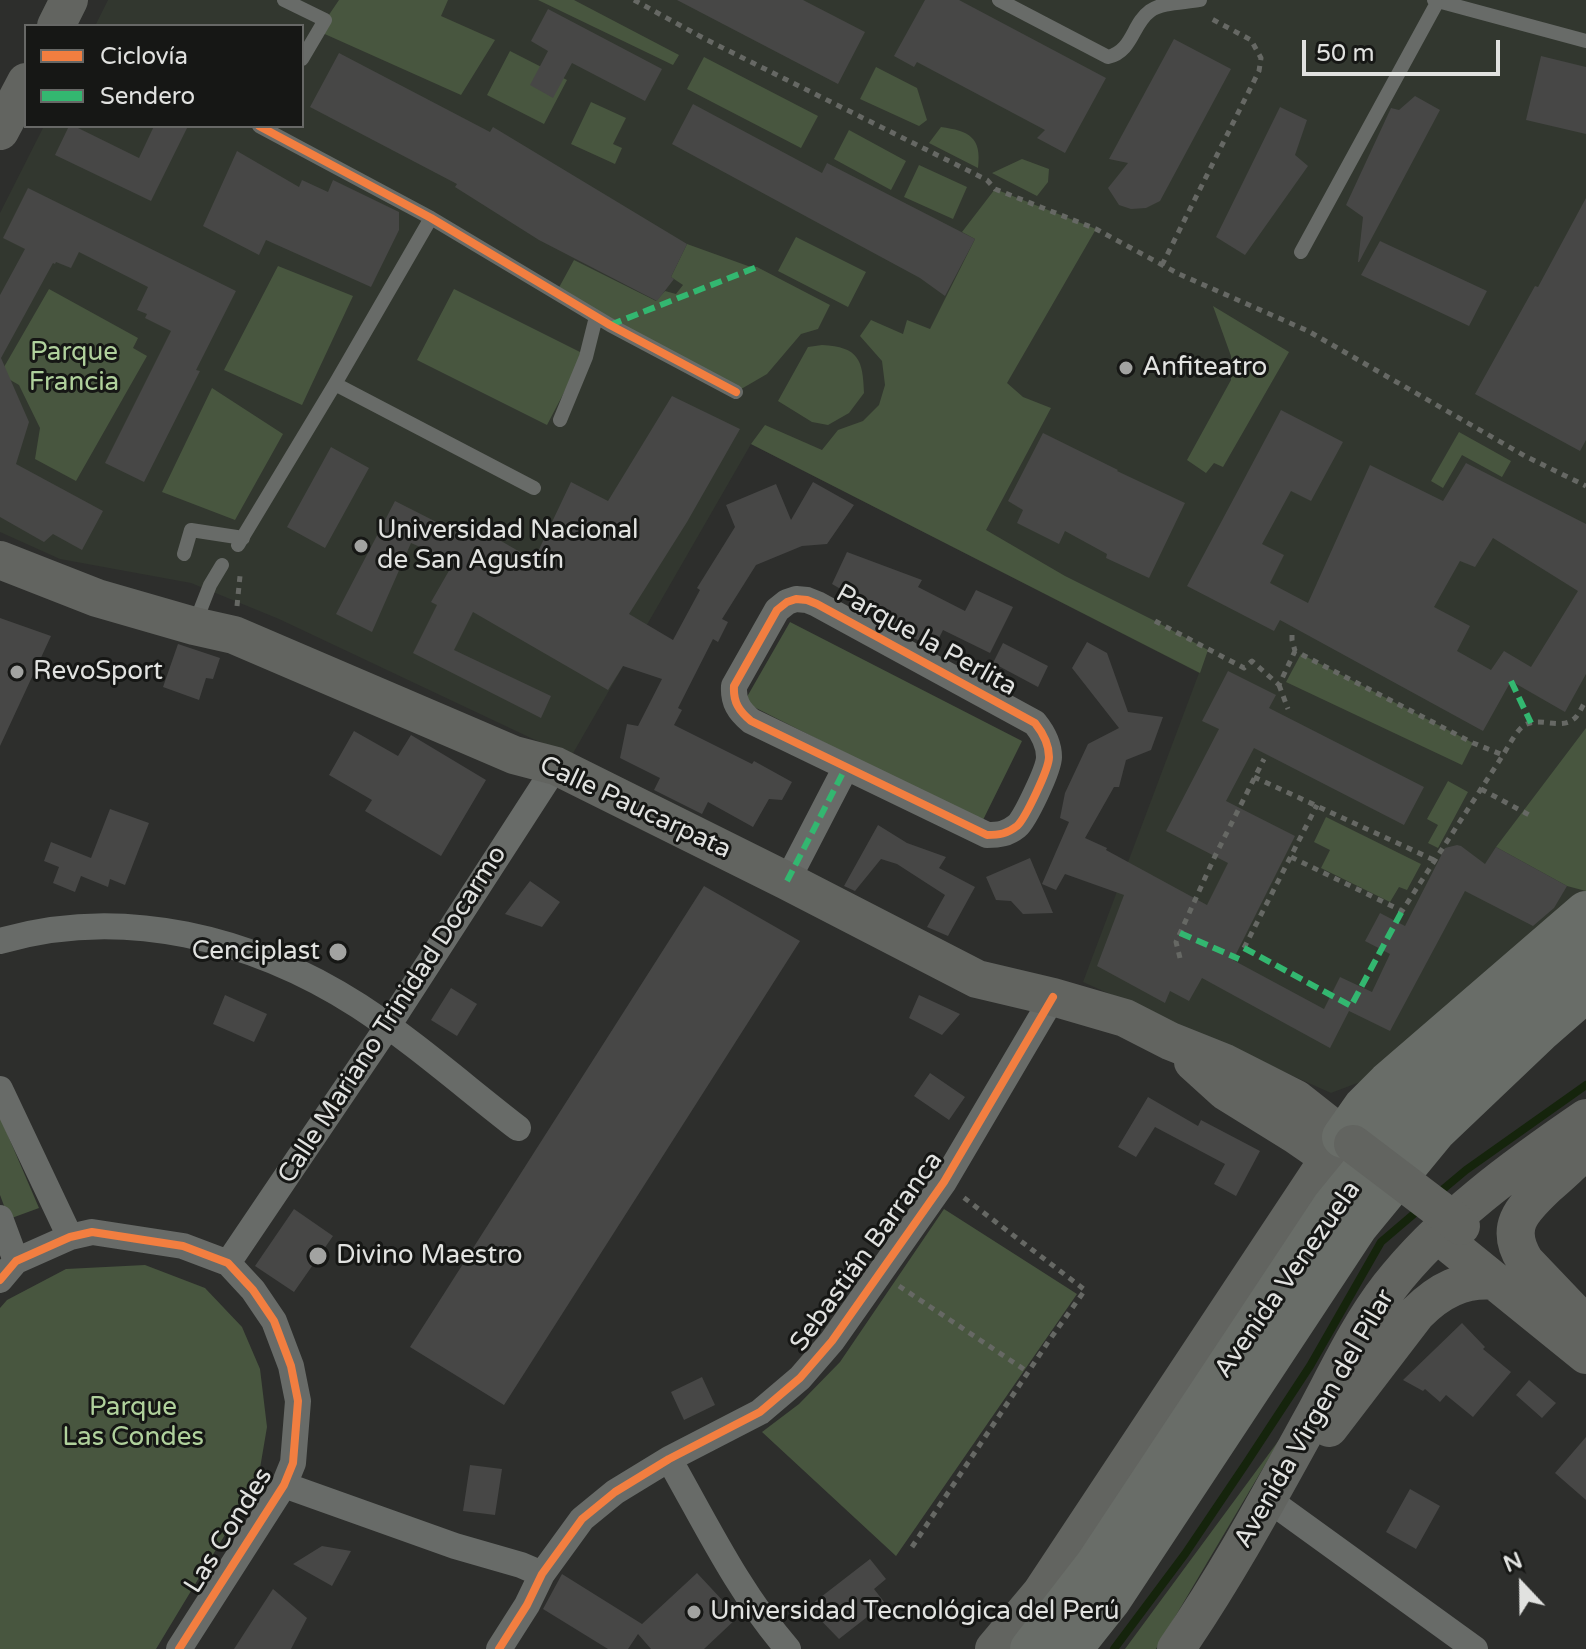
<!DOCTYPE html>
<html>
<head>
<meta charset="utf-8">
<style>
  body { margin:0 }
  #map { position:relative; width:1586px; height:1649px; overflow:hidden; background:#2d2e2c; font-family:"Varela Round",sans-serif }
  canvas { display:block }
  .legend { position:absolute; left:24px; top:24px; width:280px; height:104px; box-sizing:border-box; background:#161715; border:2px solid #676866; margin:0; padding:10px 14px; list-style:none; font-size:24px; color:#e1e2e0 }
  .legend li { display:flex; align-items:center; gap:16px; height:40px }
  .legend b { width:40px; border:2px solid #676866 }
  .north { position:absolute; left:1482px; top:1545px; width:80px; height:80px; -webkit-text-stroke:6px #161715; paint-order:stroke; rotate:338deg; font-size:22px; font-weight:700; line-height:32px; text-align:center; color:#e1e2e0 }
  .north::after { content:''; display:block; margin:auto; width:28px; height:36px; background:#e1e2e0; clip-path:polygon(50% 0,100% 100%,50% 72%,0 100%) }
  .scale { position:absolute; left:1302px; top:40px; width:198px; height:36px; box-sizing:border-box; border:4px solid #e1e2e0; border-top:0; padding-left:10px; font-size:24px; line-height:28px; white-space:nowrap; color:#e1e2e0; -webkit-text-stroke:6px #161715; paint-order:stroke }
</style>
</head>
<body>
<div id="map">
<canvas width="1586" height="1649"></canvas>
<ul class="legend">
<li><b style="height:10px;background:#f27e40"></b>Ciclovía</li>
<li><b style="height:10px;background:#33b770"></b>Sendero</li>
</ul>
<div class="north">N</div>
<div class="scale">50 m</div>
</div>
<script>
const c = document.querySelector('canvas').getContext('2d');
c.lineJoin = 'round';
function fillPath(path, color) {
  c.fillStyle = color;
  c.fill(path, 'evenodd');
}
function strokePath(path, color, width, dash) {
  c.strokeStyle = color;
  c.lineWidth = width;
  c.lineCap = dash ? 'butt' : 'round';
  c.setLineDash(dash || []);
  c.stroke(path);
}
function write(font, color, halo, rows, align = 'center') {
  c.font = font + ' "Varela Round",sans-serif';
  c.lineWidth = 6;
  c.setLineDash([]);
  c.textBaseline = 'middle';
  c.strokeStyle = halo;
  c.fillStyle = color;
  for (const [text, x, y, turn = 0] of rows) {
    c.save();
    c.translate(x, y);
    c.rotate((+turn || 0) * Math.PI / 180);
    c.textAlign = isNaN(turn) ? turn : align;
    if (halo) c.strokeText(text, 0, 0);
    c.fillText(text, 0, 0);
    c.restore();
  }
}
const built = new Path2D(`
  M108 0H1586V894L1381 1074 1331 1093 1083 982 1199 673 751 444 572 755 533 739 279 619 191 583 60 559 0 532V213L44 126H302V26H95Z`);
const green = new Path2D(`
  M339 0H448L441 16 495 40 461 95 318 31Z
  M538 0H574L679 55 673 65Z
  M510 51 567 80 544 124 487 95Z
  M704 57 818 116 801 148 687 89Z
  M876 67 917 88 927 120 919 126 860 99Z
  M591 102 626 118 613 144 622 148 615 164 571 144Z
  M941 127C969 131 982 137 978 168L929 143Z
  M849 130 906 161 891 190 834 159Z
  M1022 159 1049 169 1048 182 1037 196 992 173Z
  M919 165 967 187 953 219 904 197Z
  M995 189 1096 229 1007 383 1023 397 1051 408 986 530 1065 576 1155 621 1208 650 1200 673 751 444 765 425 822 450 838 430 863 421 879 405 885 385 882 361 860 336 871 320 903 334 907 320 930 329 975 239 962 232Z
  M796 237 866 272 848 307 778 271Z
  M687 244 748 266 757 267 830 305 818 329 801 334 767 374 736 392 556 293 574 260 656 301 665 291 676 294 683 285 671 277Z
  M278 266 353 296 302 405 224 370Z
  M49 289 138 338 133 348 147 356 76 481 35 459 40 428 19 385 0 374Z
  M454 289 584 354 547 425 417 360Z
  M1213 306 1289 352 1223 467 1214 463 1206 473 1187 460 1231 380V356Z
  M822 345C859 347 863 360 864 393L849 413 828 425 812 422 778 401 808 347Z
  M212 388 283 434 235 520 162 492Z
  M1459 432 1511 461 1502 477 1462 455 1443 488 1431 481Z
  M790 622 1022 741 982 822 744 702Z
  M1301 654 1473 743 1462 765 1286 682Z
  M1586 728V891L1567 886 1496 847Z
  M1448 781 1468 792 1438 848 1428 843 1438 825 1427 819Z
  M1326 817 1421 864 1407 890 1399 887 1390 902 1321 868 1330 850 1314 842Z
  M0 1117 39 1208 9 1219 0 1195Z
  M944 1209 1077 1294 896 1556 762 1432 799 1404 840 1362Z
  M145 1265 205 1288 242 1327 260 1369 267 1427 258 1480 156 1649H0V1308L7 1300 66 1269Z
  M1282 1436 1156 1649H1125Z`);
const stream = new Path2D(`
  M1435 1196 1466 1170 1586 1085
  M1114 1649 1185 1554 1247 1462 1310 1366 1381 1242 1422 1207`);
const building = new Path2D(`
  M677 0H803L865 32 838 84Z
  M925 0H959L1106 78 1065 153 1037 138 1045 130 917 62 914 67 894 56Z
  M548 9 662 69 645 101 572 63 553 98 530 85 548 51 531 41Z
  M1174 39 1231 69 1160 201 1146 208 1131 209 1119 205 1108 188 1128 163 1109 159Z
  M339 53 490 132 493 127 687 244 671 277 674 279 657 301 539 240 455 187 457 184 310 107Z
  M1541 56 1586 67V134L1526 120Z
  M1415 96 1440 110 1359 262H1358L1363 217 1346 205 1391 108 1399 110Z
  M693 104 822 173 827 163 975 239 945 296 920 278 672 144Z
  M1280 107 1307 120 1295 155 1308 166 1245 255 1216 237Z
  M69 126H74L139 158 154 126H188L151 201 55 155Z
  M237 151 299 187 302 180 328 192 333 180 399 212V230L371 287 266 240 259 255 203 226Z
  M28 188 236 291 196 370 200 371 144 482 105 463 171 331 145 318 147 314 137 310 148 287 79 252 71 268 56 262 55 264 53 263 1 358 29 422 16 464 103 511 82 550 53 534 44 542 0 517V295L25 249 3 238Z
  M1586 198V440L1580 451 1475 394 1535 286 1538 287Z
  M1380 241 1487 291 1469 326 1361 275Z
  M672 396 740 429 687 522 629 614 673 640 700 590 697 588 735 527 726 505 776 484 791 520 813 482 854 505 827 544 802 546 756 565 722 619 728 622 718 642 713 639 678 708 682 710 674 725 752 764 754 761 792 782 782 800 769 799 753 827 708 802 702 814 654 790 660 778 620 758 627 724 638 726 662 679 623 666 608 690 473 612 454 650 551 696 541 718 413 653 437 605 431 602 454 562 411 543 372 632 336 614 395 501 468 538 475 526 534 560 571 482 608 501Z
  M1281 410 1343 442 1311 501 1291 491 1262 544 1284 555 1270 583 1308 603 1370 465 1443 501 1466 463 1586 524V674L1565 712 1511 681 1483 731 1280 620 1274 631 1187 586ZM1493 538 1578 591 1531 667 1504 651 1491 670 1457 651 1470 626 1434 607 1460 561 1475 567Z
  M1043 433 1118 470 1117 471 1185 503 1149 578 1106 558 1107 554 1065 531 1059 544 1017 523 1023 510 1008 501Z
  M331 447 369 468 325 548 287 527Z
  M847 552 922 580 918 587 965 611 976 590 1013 607 990 653 943 630 938 640 928 634 922 642 903 633 904 630 881 620 885 615 832 584Z
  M0 618 51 636 0 746Z
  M1087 642 1107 653 1128 712 1163 717 1151 750 1126 760 1119 787H1114L1085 838 1107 848 1106 850 1207 905 1228 863 1166 831 1219 729 1202 721 1228 671 1276 695 1269 708 1424 787 1404 825 1254 748 1226 801 1295 836 1233 960 1324 1009 1340 977 1372 992 1390 954 1365 941 1380 913 1405 926 1445 848 1457 845 1461 846 1485 864 1496 847 1567 886 1554 908 1533 926 1465 891 1390 1031 1349 1011 1330 1048 1202 978 1189 1001 1170 991 1165 1003 1097 966 1124 895 1065 874 1056 890 1042 884 1069 822 1060 818 1065 793 1088 744 1119 728 1072 668Z
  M1003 643 1048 666 1038 687 993 663Z
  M178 644 220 658 213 679 206 678 199 700 163 687Z
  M354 731 398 756 411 735 486 780 441 856 365 811 372 800 329 775Z
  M110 809 149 823 125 885 110 879 108 887 81 876 75 892 53 883 59 867 44 861 51 842 91 858Z
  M878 825 907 843 946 857 939 868 975 887 948 936 927 927 945 895 897 864 881 859 855 891 844 886Z
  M1030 858 1053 913 1023 914 1011 901 996 900 986 877Z
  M530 881 560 902 542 927 505 914Z
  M704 886 800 941 504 1405 410 1347Z
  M451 988 477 1004 457 1036 431 1020Z
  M225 995 267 1014 254 1042 213 1024Z
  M919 995 960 1014 942 1035 909 1018Z
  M930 1073 965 1097 949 1120 914 1096Z
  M1148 1097 1198 1126 1201 1120 1260 1151 1236 1196 1214 1184 1225 1164 1155 1127 1136 1157 1118 1147Z
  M294 1209 333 1236 294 1292 255 1266Z
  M1462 1323 1485 1347 1483 1349 1511 1372 1473 1417 1446 1395 1440 1402 1425 1389 1423 1391 1403 1380Z
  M702 1377 715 1405 684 1420 671 1392Z
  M1529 1380 1556 1403 1542 1418 1516 1395Z
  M1586 1437V1500L1555 1473Z
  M470 1465 502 1469 495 1515 463 1511Z
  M1410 1489 1440 1506 1416 1549 1386 1532Z
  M322 1546 351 1551 332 1586 293 1564Z
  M870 1559 886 1579 874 1589 885 1603 839 1639 808 1607Z
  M697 1573 738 1617 704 1649H651L638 1634 628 1649H608L543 1609 562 1574 642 1624Z
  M273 1589 307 1618 291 1649H234Z`);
const path = new Path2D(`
  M634 0 705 39 987 180 995 189 1096 229 1179 274 1308 331 1525 456 1586 486
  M1162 265 1259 71 1261 58 1251 40 1208 17
  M237 606 240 576
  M1155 621 1244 668 1252 661 1279 685 1295 651
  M1292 635V640L1295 651 1301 654 1473 743 1503 755C1508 747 1514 735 1521 728 1537 713 1561 733 1576 717 1580 712 1583 705 1586 700
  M1279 685 1288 709
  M1254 777 1434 860
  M1481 789 1531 816
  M1291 857 1402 911 1503 755
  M1244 948 1317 805
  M1180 958 1176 942 1215 856 1264 759
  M899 1286 1028 1372
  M912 1547 1048 1342 1085 1290 963 1197`);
const lane = new Path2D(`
  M284 0 325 20 302 59
  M999 0 1108 57C1133 51 1132 24 1150 11 1162 2 1185 3 1200 0
  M1434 0 1586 41
  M259 126 431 218 610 325 736 392
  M1301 252 1438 1
  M335 384 534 488
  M560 420 586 357 596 317
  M238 545 335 384 431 218
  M184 554 191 530 243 538
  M194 626 210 585 222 565`);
const street = new Path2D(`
  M796 599 807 600 817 604 1035 723C1043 733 1049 744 1049 757 1049 769 1025 819 1017 826 1007 834 999 835 987 835L751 721C739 711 733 702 734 686L777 610 787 602Z
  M787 881 846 767
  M0 941C123 905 253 938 359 1006 414 1042 465 1087 518 1128
  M0 1089 70 1237
  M0 1218 16 1261
  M228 1263 388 1026 556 766
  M0 1280 16 1261 70 1237 92 1232 183 1246 228 1263 253 1290 274 1321 291 1366 298 1401 293 1463 284 1485 179 1649
  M669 1459C706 1524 739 1593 788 1649
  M284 1485 455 1546 521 1565 542 1574
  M1269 1500 1475 1649
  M499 1649 527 1605 542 1574 582 1519 615 1492 669 1459 760 1412 800 1378 832 1341 944 1182 1053 997`);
const secondary = new Path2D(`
  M56 26 69 0
  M0 131 26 82
  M0 560 97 598 194 626 234 635 514 755 556 766 787 881 977 979 1053 997 1125 1018 1170 1041 1225 1063 1296 1099 1353 1144
  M1193 1062 1225 1091 1296 1135 1338 1164
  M1586 1151C1573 1162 1561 1174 1548 1185 1523 1209 1503 1226 1525 1261L1586 1325
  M1449 1244 1586 1355
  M1329 1428 1417 1313C1439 1291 1463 1278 1495 1281
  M994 1649 1041 1593 1343 1137
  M1176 1649C1227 1575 1269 1497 1312 1419 1336 1375 1358 1327 1389 1287 1440 1221 1517 1165 1586 1118`);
const primary = new Path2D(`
  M1343 1137 1364 1107 1388 1083 1586 912
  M1031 1649 1096 1565 1333 1207 1413 1109 1516 1009 1586 945
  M1071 1649 1110 1600 1357 1226 1436 1130 1539 1032 1586 991`);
const secondaryBridge = new Path2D(`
  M1353 1144 1461 1226`);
const quiet = new Path2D(`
  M610 325 757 267
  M1511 681 1531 723
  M787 881 846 767
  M1180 933 1239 959
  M1244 948 1351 1006 1402 911`);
const cycleway = new Path2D(`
  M259 126 431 218 610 325 736 392
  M796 599 807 600 817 604 1035 723C1043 733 1049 744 1049 757 1049 769 1025 819 1017 826 1007 834 999 835 987 835L751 721C739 711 733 702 734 686L777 610 787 602Z
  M0 1280 16 1261 70 1237 92 1232 183 1246 228 1263 253 1290 274 1321 291 1366 298 1401 293 1463 284 1485 179 1649
  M499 1649 527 1605 542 1574 582 1519 615 1492 669 1459 760 1412 800 1378 832 1341 944 1182 1053 997`);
const markers = [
  [1126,368,8,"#a2a3a1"],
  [361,546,8,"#a2a3a1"],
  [17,672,8,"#a2a3a1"],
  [338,952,10,"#a2a3a1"],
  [318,1256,10,"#a2a3a1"],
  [694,1612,8,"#a2a3a1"]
];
const parkNames = [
  ["Parque",74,353],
  ["Francia",74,383],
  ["Parque",133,1408],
  ["Las Condes",133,1438]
];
const poiNames = [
  ["Anfiteatro",1142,368],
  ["Universidad Nacional",377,531],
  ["de San Agustín",377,561],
  ["RevoSport",33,672],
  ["Cenciplast",320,952,"right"],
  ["Divino Maestro",336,1256],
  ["Universidad Tecnológica del Perú",710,1612]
];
const streetNames = [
  ["Parque la Perlita",926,641,29],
  ["Calle Paucarpata",635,808,25],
  ["Calle Mariano Trinidad Docarmo",393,1015,-57],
  ["Sebastián Barranca",867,1252,-54],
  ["Avenida Venezuela",1288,1280,-55],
  ["Avenida Virgen del Pilar",1315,1419,-60],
  ["Las Condes",229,1531,-58]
];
fillPath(built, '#32372f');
fillPath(green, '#48563f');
strokePath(stream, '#15240c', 8);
fillPath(building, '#474746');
strokePath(path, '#666864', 5, [6, 6]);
strokePath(lane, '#686b68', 14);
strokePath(street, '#686b68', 26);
strokePath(secondary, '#626460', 38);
strokePath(primary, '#696d68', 42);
strokePath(secondaryBridge, '#626460', 38);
strokePath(quiet, '#33b770', 6, [12, 6]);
strokePath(cycleway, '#f27e40', 8);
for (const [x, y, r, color] of markers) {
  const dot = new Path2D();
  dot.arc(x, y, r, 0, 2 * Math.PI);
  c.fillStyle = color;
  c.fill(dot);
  strokePath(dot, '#161715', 3);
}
write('26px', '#b0d19c', '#161715', parkNames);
write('26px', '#e1e2e0', '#161715', poiNames, 'left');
write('26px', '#e1e2e0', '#161715', streetNames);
</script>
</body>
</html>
